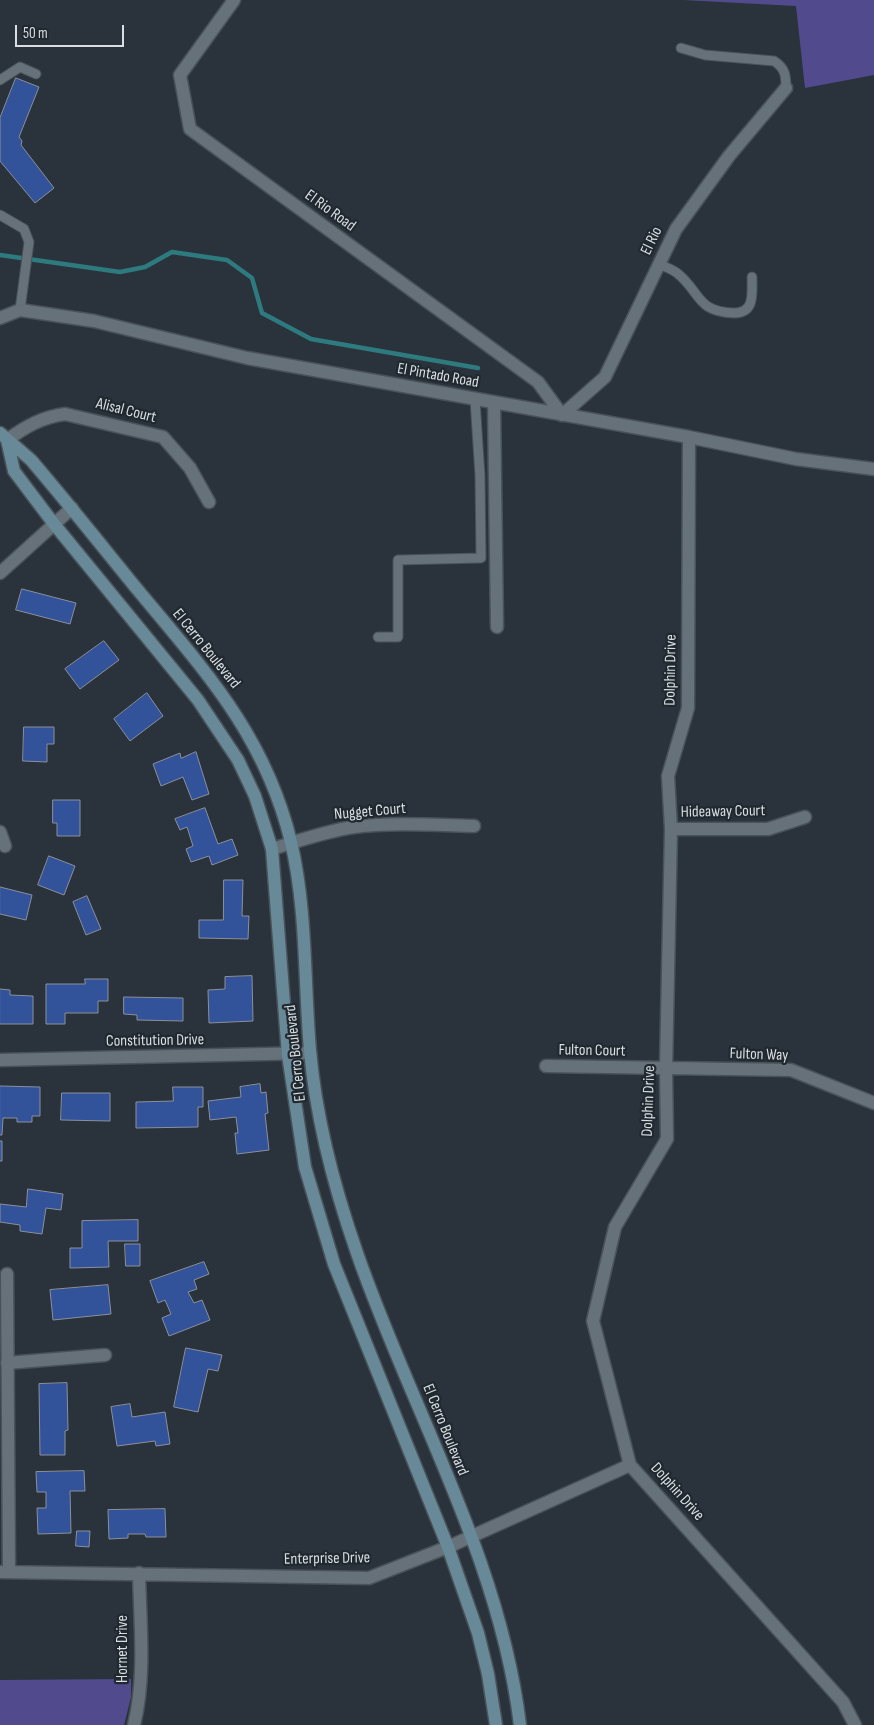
<!DOCTYPE html>
<html>
<head>
<meta charset="utf-8">
<style>
  body { margin:0 }
  #map { position:relative; width:874px; height:1725px; overflow:hidden; background:#2a333b; font-family:"Sofia Sans Condensed",sans-serif }
  canvas { display:block }
  .scale { position:absolute; left:15px; top:25px; width:109px; height:22px; box-sizing:border-box; border:2px solid #d8dee2; border-top:0; padding-left:6px; font-size:15px; line-height:18px; white-space:nowrap; color:#d8dee2; -webkit-text-stroke:4px #202930; paint-order:stroke }
</style>
</head>
<body>
<div id="map">
<canvas width="874" height="1725"></canvas>
<div class="scale">50 m</div>
</div>
<script>
const c = document.querySelector('canvas').getContext('2d');
c.lineJoin = 'round';
function fillPath(path, color) {
  c.fillStyle = color;
  c.fill(path, 'evenodd');
}
function strokePath(path, color, width, dash) {
  c.strokeStyle = color;
  c.lineWidth = width;
  c.lineCap = dash ? 'butt' : 'round';
  c.setLineDash(dash || []);
  c.stroke(path);
}
function write(font, color, halo, rows, align = 'center') {
  c.font = font + ' "Sofia Sans Condensed",sans-serif';
  c.lineWidth = 4.5;
  c.setLineDash([]);
  c.textBaseline = 'middle';
  c.strokeStyle = halo;
  c.fillStyle = color;
  for (const [text, x, y, turn = 0] of rows) {
    c.save();
    c.translate(x, y);
    c.rotate((+turn || 0) * Math.PI / 180);
    c.textAlign = isNaN(turn) ? turn : align;
    if (halo) c.strokeText(text, 0, 0);
    c.fillText(text, 0, 0);
    c.restore();
  }
}
const green = new Path2D(`
  M683 0H874V75L805 88 796 6Z
  M131 1679V1697L124 1725H0V1680Z`);
const stream = new Path2D(`
  M0 255 120 272 145 267 172 252 227 260 252 278 262 313 311 339 478 368`);
const building = new Path2D(`
  M16 78 39 87 19 137 22 141 21 145 54 188 35 203 0 161V118Z
  M22 589 76 603 70 624 16 610Z
  M104 641 119 660 80 689 65 669Z
  M147 693 163 716 130 741 114 719Z
  M24 727H54V744H47V762L23 761Z
  M196 752 209 794 192 800 183 777 161 786 153 764 180 753 181 758Z
  M53 800H80V836H57V823H53Z
  M205 808 218 844 232 839 238 855 212 865 209 856 191 862 186 849 193 846 187 827 180 830 175 819Z
  M49 856 75 866 64 895 38 885Z
  M224 880H243L242 916H249L248 939 199 938V920H223Z
  M0 887 32 895 26 920 0 914Z
  M87 896 101 929 86 935 73 902Z
  M252 976 253 1021 209 1023 208 990 225 989V977Z
  M85 979H108V1001H98V1013H65V1024H46V984H85Z
  M0 989 10 990V995L33 996V1024H0Z
  M124 997 183 998V1021L137 1020V1015L124 1014Z
  M260 1084 261 1093 266 1092 268 1113 265 1114 269 1150 237 1154 235 1133H238L236 1117 210 1120 208 1101 241 1097 240 1087Z
  M0 1086 40 1087V1116H32V1122H17V1118H3L2 1135H0Z
  M173 1087H203V1107H198V1127L136 1128V1102L173 1101Z
  M62 1093H110V1121L61 1120Z
  M0 1141H2V1161H0Z
  M28 1189 63 1194 61 1210 46 1208 42 1234 20 1231V1225L0 1222V1204L26 1207Z
  M138 1220V1241H108L109 1267 70 1268V1248H82V1221Z
  M125 1244H140V1266H126Z
  M204 1262 209 1274 194 1280 197 1289 188 1292 194 1303 202 1300 210 1320 169 1336 162 1318 171 1314 165 1300 158 1303 150 1281Z
  M108 1285 111 1314 53 1320 50 1290Z
  M186 1348 222 1355 218 1371 208 1369 198 1412 174 1407Z
  M67 1383 68 1430 65 1431V1455H40L39 1384Z
  M130 1404 132 1417 165 1412 170 1444 156 1446 155 1441 117 1446 111 1407Z
  M84 1471 85 1491H70L71 1533 38 1534 37 1508H46V1492H37L36 1472Z
  M165 1509 166 1537H146L145 1534H128V1538L109 1539 108 1510Z
  M77 1531H90L89 1547 76 1546Z`);
const lane = new Path2D(`
  M681 48 705 55 774 61C785 68 786 75 786 88
  M0 80 20 67 36 74
  M0 215 24 229 29 242 20 310
  M659 264C665 267 672 269 677 273 701 292 696 312 734 313 740 313 747 311 750 304 753 297 752 285 752 277
  M378 637H398V560L481 558 480 476 475 400`);
const street = new Path2D(`
  M234 0 180 75 190 129 538 382 562 415 605 377 676 229 729 156 786 88
  M0 318 20 310 94 321 247 358 689 437 796 459 874 469
  M494 403 497 627
  M689 437 688 708 668 776 671 829 666 1069 667 1139 615 1227 593 1321 630 1465 843 1702 855 1725
  M7 440C25 427 42 417 65 414L163 437 190 468 209 502
  M0 573 72 508
  M671 829H768L805 817
  M0 832 5 846
  M272 849C298 841 326 831 354 827 393 822 435 825 474 826
  M0 1060 310 1053
  M546 1066 791 1070 874 1103
  M7 1274 9 1571
  M7 1363 105 1355
  M0 1572 369 1578 448 1547 630 1465
  M134 1725C146 1676 140 1623 139 1573`);
const secondary = new Path2D(`
  M0 433 31 460C67 502 102 546 137 589 205 671 265 735 291 842 307 910 304 981 310 1050 316 1120 334 1187 357 1253 411 1409 500 1558 520 1725
  M7 440 14 471 54 524 198 700 238 760 255 796 272 849 288 1055 305 1167 334 1264 448 1547 478 1633 488 1674 496 1725`);
const streetNames = [
  ["El Rio Road",330,211,36],
  ["El Rio",652,241,-64],
  ["El Pintado Road",438,376,10],
  ["Alisal Court",126,411,14],
  ["El Cerro Boulevard",206,649,51],
  ["Dolphin Drive",671,670,-89],
  ["Nugget Court",370,812,-5],
  ["Hideaway Court",723,812,-1],
  ["Constitution Drive",155,1041,-1],
  ["Fulton Court",592,1051,1],
  ["El Cerro Boulevard",296,1053,-96],
  ["Fulton Way",759,1055,2],
  ["Dolphin Drive",649,1101,-88],
  ["El Cerro Boulevard",445,1430,68],
  ["Dolphin Drive",677,1492,48],
  ["Enterprise Drive",327,1559,-1],
  ["Hornet Drive",123,1649,-90]
];
fillPath(green, '#514b8e');
strokePath(stream, '#2e7b7f', 4.5);
fillPath(building, '#32529a');
strokePath(building, '#8b909c', 1);
strokePath(lane, '#495258', 11);
strokePath(street, '#495258', 15);
strokePath(secondary, '#495258', 15);
strokePath(lane, '#667179', 9);
strokePath(street, '#667179', 12);
strokePath(secondary, '#688a98', 12);
write('16px', '#d8dee2', '#202930', streetNames);
</script>
</body>
</html>
